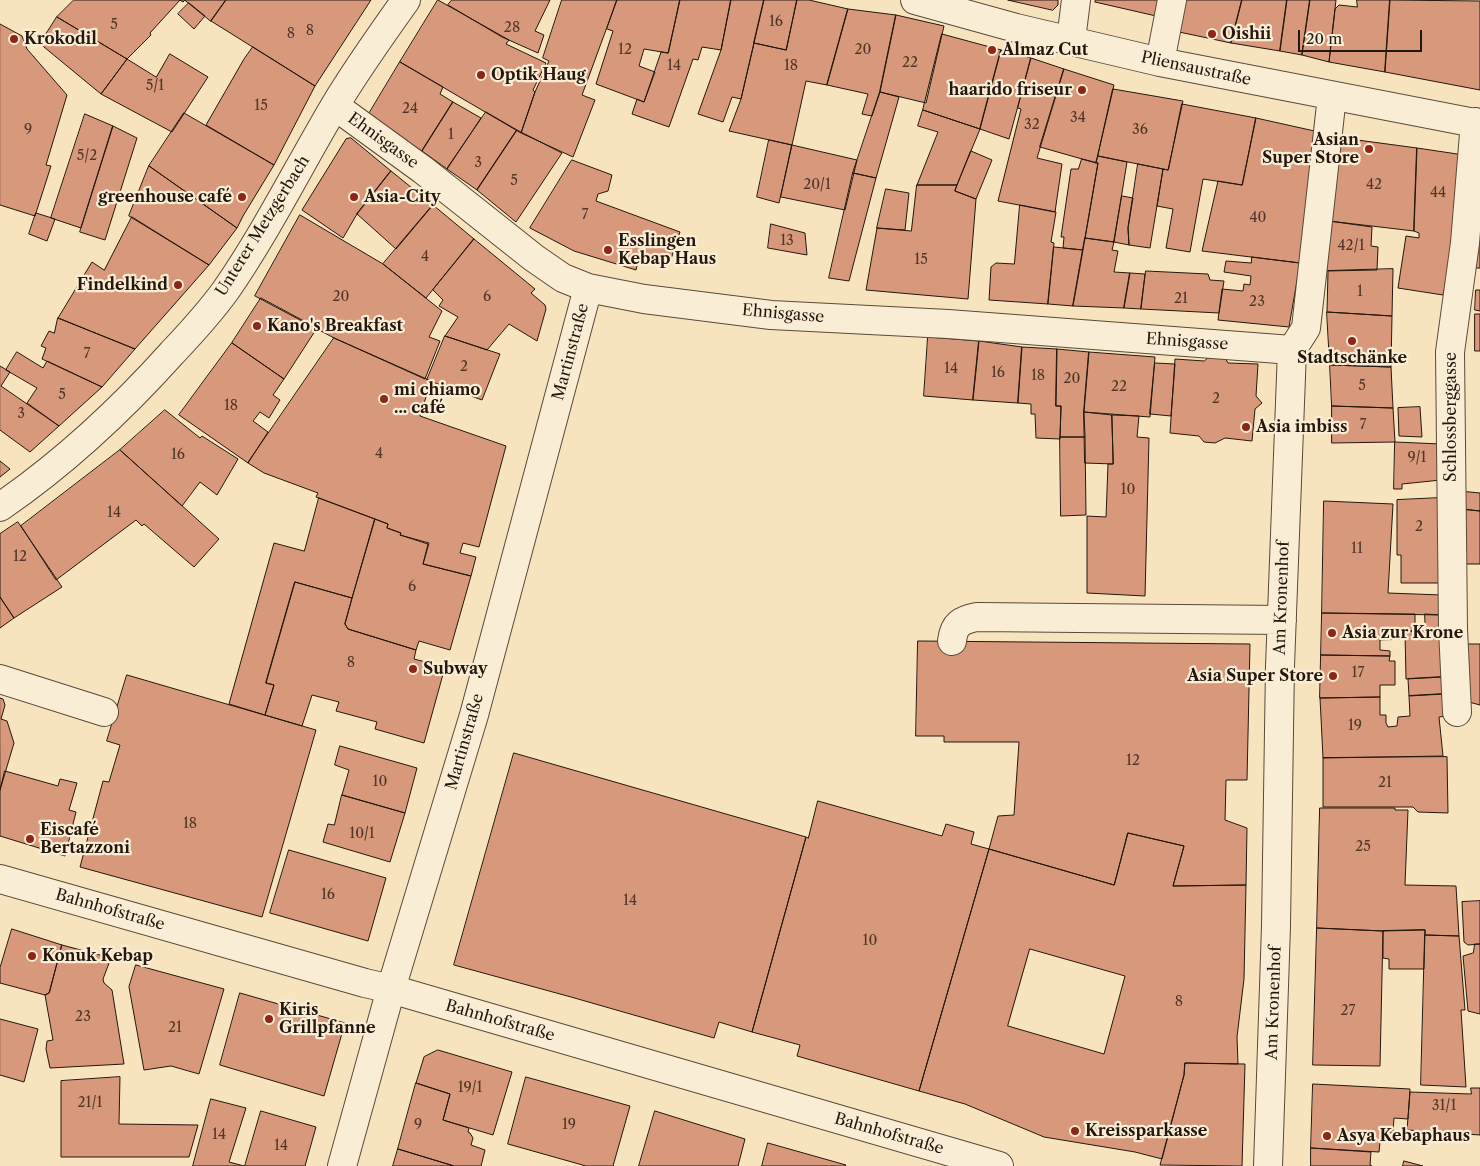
<!DOCTYPE html>
<html>
<head>
<meta charset="utf-8">
<style>
  body { margin:0 }
  #map { position:relative; width:1480px; height:1166px; overflow:hidden; background:#f7e4bf; font-family:"Libre Caslon Text",serif }
  canvas { display:block }
  .scale { position:absolute; left:1298px; top:30px; width:124px; height:22px; box-sizing:border-box; border:2px solid #25170e; border-top:0; padding-left:6px; font-size:15px; line-height:18px; white-space:nowrap; color:#25170e; -webkit-text-stroke:4px #faedd5; paint-order:stroke }
</style>
</head>
<body>
<div id="map">
<canvas width="1480" height="1166"></canvas>
<div class="scale">20 m</div>
</div>
<script>
const c = document.querySelector('canvas').getContext('2d');
c.lineJoin = 'round';
function fillPath(path, color) {
  c.fillStyle = color;
  c.fill(path, 'evenodd');
}
function strokePath(path, color, width, dash) {
  c.strokeStyle = color;
  c.lineWidth = width;
  c.lineCap = dash ? 'butt' : 'round';
  c.setLineDash(dash || []);
  c.stroke(path);
}
function write(font, color, halo, rows, align = 'center') {
  c.font = font + ' "Libre Caslon Text",serif';
  c.lineWidth = 4.5;
  c.setLineDash([]);
  c.textBaseline = 'middle';
  c.strokeStyle = halo;
  c.fillStyle = color;
  for (const [text, x, y, turn = 0] of rows) {
    c.save();
    c.translate(x, y);
    c.rotate((+turn || 0) * Math.PI / 180);
    c.textAlign = isNaN(turn) ? turn : align;
    if (halo) c.strokeText(text, 0, 0);
    c.fillText(text, 0, 0);
    c.restore();
  }
}
const building = new Path2D(`
  M74 0H185L183 2 180 0 150 33 151 35 127 59 57 17Z
  M185 0H226L211 21Z
  M226 0H371L315 86 211 21Z
  M438 0 509 40 506 44 546 63 533 90 535 92 521 133 400 62Z
  M452 0H550L535 31 544 35 538 53 502 37 448 5Z
  M562 0H617L582 95 595 100 573 157 521 133 535 92 549 61 543 58Z
  M617 0H680L668 53 644 49 639 66 655 72 644 102 596 84 613 31 607 29Z
  M680 0H731L721 50 702 47 698 60 693 59 669 127 632 114 637 99 644 102 661 52 668 53Z
  M731 0H764L741 99 732 97 723 122 698 114 721 50Z
  M764 0H797L786 50 754 43Z
  M797 0H809L848 9 827 85 806 81 792 145 729 131 741 99 754 43 786 50Z
  M1008 0H1058V5L1053 10Z
  M1096 0H1159L1156 16 1095 2Z
  M1185 0H1242L1231 43 1179 32Z
  M1242 0H1287L1280 51 1231 43Z
  M1287 0H1310L1302 55 1280 51Z
  M1310 0H1336L1329 62 1302 55Z
  M1357 0H1390L1385 72 1329 62 1335 9 1339 5 1357 7Z
  M1390 0 1480 1V90L1385 72Z
  M189 3 205 16 194 29 178 14Z
  M848 9 896 15 880 92 872 116 862 114 868 94 827 85Z
  M896 15 944 26 926 103 880 92Z
  M57 17 127 59 101 94 44 47 41 42Z
  M0 24 22 36 27 49 67 95 46 165 51 166 35 216 0 205Z
  M942 34 1001 50 980 129 923 110Z
  M253 47 315 86 274 165 206 125 244 59Z
  M1001 50 1031 58 1009 139 980 129Z
  M170 54 208 77 172 132 101 94 127 59 156 77Z
  M1031 58 1064 69 1037 158 1062 164 1055 212 998 201 1021 109 1018 108Z
  M400 62 443 87 440 94 453 102 422 151 367 117Z
  M1064 69 1114 85 1096 163 1040 147Z
  M1113 89 1183 101 1168 170 1098 156Z
  M880 92 899 97 876 178 853 173Z
  M453 102 481 118 447 169 422 151Z
  M1182 104 1256 118 1242 185 1203 179 1190 252 1166 248 1173 209 1157 206 1163 169 1168 170Z
  M923 110 980 129 957 185H917L938 132 918 126Z
  M486 112 517 130 477 190 447 169Z
  M184 113 274 165 243 216 237 228 149 166Z
  M85 114 113 126 81 228 51 218Z
  M1256 118 1319 132 1300 263 1202 251 1218 181 1242 185Z
  M113 126 137 138 105 240 80 232Z
  M517 130 562 153 516 222 477 190Z
  M1335 137 1417 148 1414 231 1329 221Z
  M351 138 391 171 357 214 343 238 302 210 346 139Z
  M769 140 792 145 779 203 757 197Z
  M792 145 857 160 845 210 781 197Z
  M1417 148 1464 155 1456 239 1443 295 1398 288 1406 236 1419 238V233L1414 231Z
  M971 151 992 160 976 199 955 191Z
  M1098 156 1127 162 1114 242 1085 238 1098 163H1096Z
  M1082 159 1098 163 1083 250 1063 248 1064 237H1061L1071 169H1078Z
  M572 160 612 175 608 191 598 194 596 201 680 232 670 262 639 258 636 270 574 251 530 228Z
  M1480 162V268H1473Z
  M1138 164 1163 169 1150 248 1129 245 1128 228Z
  M149 166 237 228 209 265 129 216Z
  M391 171 433 205 396 249 357 214Z
  M853 173 876 178 849 281 829 278Z
  M917 185H957L955 191 976 199 968 299 866 290 877 228 911 231Z
  M886 189 909 193 905 230 877 228Z
  M1122 196 1133 198 1128 228 1129 245 1114 242Z
  M433 205 474 239 426 298 383 264Z
  M1020 205 1056 212 1051 242 1054 243 1048 304 989 300 991 267 996 263 1014 264Z
  M36 213 55 219 47 241 29 234Z
  M300 215 383 264 442 311 429 337 440 341 425 379 334 338 255 296Z
  M132 217 209 265 135 349 58 318 92 262 104 270Z
  M1329 221 1372 227 1371 246 1378 247 1377 270 1326 271Z
  M771 224 805 233 807 255 768 248Z
  M1085 238 1114 242 1112 250 1118 251 1114 272 1130 273 1124 308 1073 306Z
  M474 239 535 289 531 293 545 305 546 309 537 341 509 324 487 350 445 336 458 317 439 306 443 300 433 290Z
  M1054 247 1083 250 1073 306 1048 304Z
  M1252 257 1300 263 1289 327 1218 320 1222 289 1243 291 1244 284 1250 285 1251 276 1224 272 1226 261 1251 263Z
  M1393 269 1392 316 1327 312 1328 271Z
  M1146 271 1208 274 1210 280 1224 281 1219 313 1141 309Z
  M1130 273 1145 274 1141 309 1124 308Z
  M1476 290H1480V311L1475 310Z
  M261 298 317 328 284 379 232 343Z
  M1327 312 1392 316 1391 367 1330 365Z
  M1475 314H1480V351H1475Z
  M58 318 135 349 102 387 42 359 46 348 41 346 49 331 54 333Z
  M445 336 500 354 482 400 427 380Z
  M928 337 979 341 973 400 924 396Z
  M334 338 431 381 420 416 506 446 479 547 463 543 460 553 476 557 471 576 423 564 429 543 400 535 401 533 387 528 388 524 316 497 318 493 264 473 248 463Z
  M979 341 1022 347 1018 403 973 400Z
  M232 343 284 379 273 395 280 400 269 418 260 412 253 421 268 432 248 463 179 415Z
  M1022 347 1057 349 1056 406H1061L1060 439 1036 438 1035 414H1031V404L1018 403Z
  M1057 349 1089 352 1084 412 1085 437H1060L1061 406H1056Z
  M17 352 43 368 47 361 102 387 59 426 27 403 37 388 6 370Z
  M1089 352 1155 357 1150 417 1084 412Z
  M1211 355 1224 356 1228 363 1258 364 1256 396 1262 403 1255 409 1252 441 1225 438 1215 443 1204 442 1199 436 1170 433 1175 359 1204 361Z
  M1155 363 1175 364 1171 416 1150 414Z
  M1330 365 1391 367 1393 408 1332 406Z
  M0 366 10 372 1 386 59 426 30 452 0 430Z
  M1332 406 1393 408 1395 442 1332 443Z
  M1420 407 1422 437 1399 436 1398 408Z
  M165 410 200 438 202 436 238 459 217 495 200 482 182 506 120 450Z
  M1084 412 1112 415 1113 464 1085 463Z
  M1112 415 1139 416 1137 437 1149 438 1145 596 1087 593V516L1106 517 1108 464H1113Z
  M1060 437H1085L1086 515 1061 516Z
  M1395 442 1441 444V480L1402 484V489H1394Z
  M120 450 219 539 194 567 144 524 142 526 136 520 56 580 21 526Z
  M0 461 10 469 0 477Z
  M1459 491 1480 493V511L1459 509Z
  M319 498 375 519 352 598 295 582 266 683 274 685 265 715 229 704 274 543 304 551Z
  M1440 498 1443 583H1401V555H1397V500Z
  M1324 501 1393 504 1388 593 1442 595V615L1322 613Z
  M1463 509 1480 511V564H1463Z
  M375 519 388 524 387 528 401 533 400 535 428 544 423 564 471 576 450 650 419 641 416 650 348 629 345 624Z
  M18 522 62 587 14 618 0 597V534Z
  M295 582 352 598 345 624 348 629 416 650 414 659 445 667 424 743 375 729 377 722 336 711 339 702 312 695 302 726 265 715 274 685 266 683Z
  M0 597 14 618 0 628Z
  M1322 613 1415 614V631H1405V639L1380 640V650L1390 651V656L1321 655Z
  M1425 614 1442 615 1443 677 1406 679 1405 631H1425Z
  M918 641 1250 644 1247 780H1226L1225 820 1247 828 1246 885 1173 886 1184 846 1128 833 1114 885 989 849 998 816 1014 815 1019 742H944V736H916Z
  M1463 644H1480V705L1465 701Z
  M1321 655 1390 656 1389 661H1395V685H1380V697L1320 698Z
  M127 675 316 730 262 917 80 867 103 781 109 782 120 745 107 741Z
  M1443 677 1444 694 1409 696 1408 679Z
  M1444 694 1446 716 1439 717 1443 756 1323 758 1320 698 1380 697V715H1386V723L1388 727 1397 726 1398 717 1410 716 1409 696Z
  M0 698 3 699 5 705 1 719 7 721 14 743 0 790Z
  M340 746 417 768 405 813 342 795 349 770 335 765Z
  M514 753 806 837 752 1032 719 1022 714 1038 571 997 454 965Z
  M1447 757 1448 813 1418 812 1413 807H1323V758Z
  M5 771 58 786 60 779 77 783 69 810 76 812 65 856 0 836V790Z
  M342 795 405 813 390 862 323 842 328 824 334 825Z
  M818 801 942 836 946 824 974 832 971 844 989 849 919 1091 797 1056 800 1045 752 1032 806 837 808 838Z
  M1320 808H1395V810H1408L1405 885 1456 886 1459 936 1425 935V930L1383 931 1317 928Z
  M1128 833 1184 846 1173 886 1246 885 1244 979 1237 1037 1238 1064 1185 1063 1184 1075 1162 1159 1135 1152 1044 1137 965 1104 919 1091 989 849 1114 885ZM1030 949 1125 976 1104 1054 1008 1026Z
  M289 850 386 878 368 941 270 913Z
  M1480 901V944L1468 945 1464 942 1462 902Z
  M1317 928 1383 931 1380 1066 1313 1065Z
  M12 929 62 945 49 993 45 995 0 983V968Z
  M1425 930 1424 969H1389V959L1383 958V931Z
  M1425 935 1459 936 1465 1010H1461L1466 1087 1421 1085Z
  M1475 944H1480V1014L1468 1011 1463 956 1473 953Z
  M62 945 111 958 103 979 104 983 112 990 124 1064 50 1068 46 1049 47 1041 53 1040 45 995 49 993Z
  M136 965 224 989 199 1074 171 1066 144 1070 129 987Z
  M240 993 345 1023 324 1096 220 1065Z
  M0 1019 38 1029 24 1082 0 1075Z
  M438 1050 512 1072 493 1135 443 1120 450 1094 416 1083 424 1057Z
  M1185 1063 1245 1064 1242 1166 1160 1165 1184 1075Z
  M120 1077 119 1124 198 1125 189 1157H61V1081Z
  M526 1077 630 1106 613 1166H586L508 1144Z
  M416 1083 450 1094 443 1120 469 1128 468 1132 470 1133 473 1138 471 1145 485 1150 481 1166H454L398 1149Z
  M1313 1084 1410 1089 1408 1119 1394 1118 1393 1133 1381 1132 1379 1152 1311 1148Z
  M1471 1088H1480V1135L1407 1130 1410 1092 1471 1094Z
  M211 1099 246 1108 229 1162 244 1166H193Z
  M261 1111 316 1127 305 1166H245Z
  M655 1111 745 1139 738 1166H639Z
  M768 1143 846 1165 845 1166H762Z
  M1311 1148 1371 1152 1370 1165 1372 1166H1311Z
  M398 1149 454 1166H393Z
  M1404 1161 1423 1166H1403Z`);
const minor = new Path2D(`
  M915 0 1016 28 1160 62 1480 124
  M1071 40 1076 0
  M1160 62 1172 0
  M335 106 423 170 534 258 563 278 588 288 644 299 771 315 948 324 1292 350
  M0 507C64 463 120 411 172 353 191 333 210 312 226 290 266 232 298 168 334 107 356 70 381 35 406 0
  M952 641C954 624 961 620 977 617L1282 620
  M0 679 104 712
  M1457 712 1453 629 1450 352 1465 243 1475 122
  M0 879 365 983 391 989 999 1166
  M342 1166 391 989 474 715 588 288
  M1268 1166 1276 926 1280 666 1292 350 1306 328 1332 96`);
const markers = [
  [1212,34,5,"#8f2418"],
  [14,39,5,"#8f2418"],
  [992,50,5,"#8f2418"],
  [481,75,5,"#8f2418"],
  [1082,90,5,"#8f2418"],
  [1369,149,5,"#8f2418"],
  [242,197,5,"#8f2418"],
  [354,197,5,"#8f2418"],
  [608,250,5,"#8f2418"],
  [178,285,5,"#8f2418"],
  [257,326,5,"#8f2418"],
  [1352,341,5,"#8f2418"],
  [384,399,5,"#8f2418"],
  [1246,427,5,"#8f2418"],
  [1332,633,5,"#8f2418"],
  [413,669,5,"#8f2418"],
  [1333,676,5,"#8f2418"],
  [30,839,5,"#8f2418"],
  [32,956,5,"#8f2418"],
  [269,1019,5,"#8f2418"],
  [1075,1131,5,"#8f2418"],
  [1327,1136,5,"#8f2418"]
];
const numberNames = [
  ["16",776,22],
  ["5",114,25],
  ["28",512,28],
  ["8",310,31],
  ["8",291,34],
  ["12",625,50],
  ["20",863,50],
  ["22",910,63],
  ["14",674,66],
  ["18",791,66],
  ["5/1",155,86],
  ["15",261,106],
  ["24",410,109],
  ["34",1078,118],
  ["32",1032,125],
  ["9",28,130],
  ["36",1140,130],
  ["1",451,135],
  ["5/2",87,156],
  ["3",478,163],
  ["5",514,181],
  ["20/1",817,185],
  ["42",1374,185],
  ["44",1438,193],
  ["7",585,215],
  ["40",1258,218],
  ["13",787,241],
  ["42/1",1351,246],
  ["4",425,257],
  ["15",921,260],
  ["1",1360,292],
  ["20",341,297],
  ["6",487,297],
  ["21",1181,299],
  ["23",1257,302],
  ["7",87,354],
  ["2",464,367],
  ["14",951,369],
  ["16",998,373],
  ["18",1038,376],
  ["20",1072,379],
  ["5",1362,386],
  ["22",1119,387],
  ["5",62,395],
  ["2",1216,399],
  ["18",231,406],
  ["3",21,414],
  ["7",1363,425],
  ["4",379,454],
  ["16",178,455],
  ["9/1",1417,458],
  ["10",1128,490],
  ["14",114,513],
  ["2",1419,527],
  ["11",1357,549],
  ["12",20,557],
  ["6",412,587],
  ["8",351,663],
  ["17",1358,673],
  ["19",1355,726],
  ["12",1133,761],
  ["10",380,782],
  ["21",1385,783],
  ["18",190,824],
  ["10/1",362,834],
  ["25",1363,847],
  ["16",328,895],
  ["14",630,901],
  ["10",870,941],
  ["8",1179,1002],
  ["27",1348,1011],
  ["23",83,1017],
  ["21",175,1028],
  ["19/1",470,1088],
  ["21/1",90,1103],
  ["31/1",1444,1106],
  ["9",418,1125],
  ["19",569,1125],
  ["14",219,1135],
  ["14",281,1146]
];
const poiNames = [
  ["Oishii",1222,34],
  ["Krokodil",24,39],
  ["Almaz Cut",1002,50],
  ["Optik Haug",491,75],
  ["haarido friseur",1072,90,"right"],
  ["Asian",1359,140,"right"],
  ["Super Store",1359,158,"right"],
  ["greenhouse café",232,197,"right"],
  ["Asia-City",364,197],
  ["Esslingen",618,241],
  ["Kebap Haus",618,259],
  ["Findelkind",168,285,"right"],
  ["Kano's Breakfast",267,326],
  ["Stadtschänke",1352,358,"center"],
  ["mi chiamo",394,390],
  ["... café",394,408],
  ["Asia imbiss",1256,427],
  ["Asia zur Krone",1342,633],
  ["Subway",423,669],
  ["Asia Super Store",1323,676,"right"],
  ["Eiscafé",40,830],
  ["Bertazzoni",40,848],
  ["Konuk Kebap",42,956],
  ["Kiris",279,1010],
  ["Grillpfanne",279,1028],
  ["Kreissparkasse",1085,1131],
  ["Asya Kebaphaus",1337,1136]
];
const streetNames = [
  ["Pliensaustraße",1196,69,12],
  ["Ehnisgasse",383,141,36],
  ["Unterer Metzgerbach",263,226,-58],
  ["Ehnisgasse",783,314,5],
  ["Ehnisgasse",1187,342,4],
  ["Martinstraße",571,352,-75],
  ["Schlossberggasse",1451,417,-90],
  ["Am Kronenhof",1282,598,-88],
  ["Martinstraße",465,742,-74],
  ["Bahnhofstraße",110,910,16],
  ["Am Kronenhof",1274,1003,-88],
  ["Bahnhofstraße",500,1021,16],
  ["Bahnhofstraße",889,1134,16]
];
fillPath(building, '#d8987b');
strokePath(building, '#25170e', 1);
strokePath(minor, '#5a4a3a', 30);
strokePath(minor, '#faedd5', 28);
for (const [x, y, r, color] of markers) {
  const dot = new Path2D();
  dot.arc(x, y, r, 0, 2 * Math.PI);
  c.fillStyle = color;
  c.fill(dot);
  strokePath(dot, '#faedd5', 2);
}
write('14px', '#523729', null, numberNames);
write('bold 16px', '#25170e', '#faedd5', poiNames, 'left');
write('16px', '#25170e', '#faedd5', streetNames);
</script>
</body>
</html>
